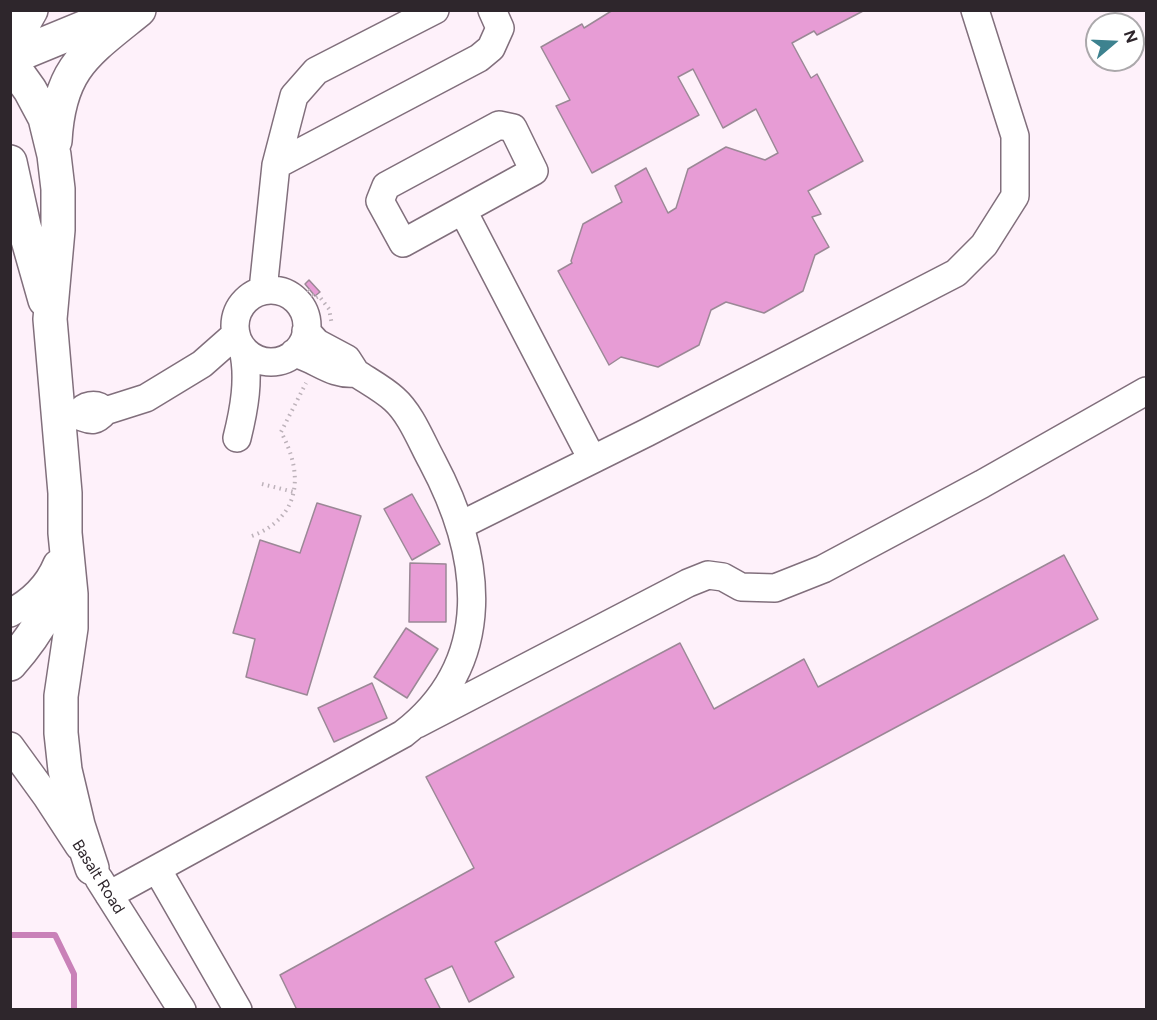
<!DOCTYPE html>
<html>
<head>
<meta charset="utf-8">
<style>
  body { margin:0 }
  #map { position:relative; width:1157px; height:1020px; overflow:hidden; background:#fef1fa; font-family:Figtree,sans-serif }
  canvas { display:block }
  .frame { position:absolute; inset:0; border:12px solid #2e262c; pointer-events:none }
  .north { position:absolute; left:1085px; top:12px; width:60px; height:60px; box-sizing:border-box; background:#fff; border:2px solid #aba8ab; border-radius:50%; rotate:71deg; font-size:16px; font-weight:700; line-height:24px; text-align:center; color:#2e262c }
  .north::after { content:''; display:block; margin:auto; width:21px; height:27px; background:#3d828f; clip-path:polygon(50% 0,100% 100%,50% 72%,0 100%) }
</style>
</head>
<body>
<div id="map">
<canvas width="1157" height="1020"></canvas>
<div class="frame"></div>
<div class="north">N</div>
</div>
<script>
const c = document.querySelector('canvas').getContext('2d');
c.lineJoin = 'round';
function strokePath(path, color, width, dash) {
  c.strokeStyle = color;
  c.lineWidth = width;
  c.lineCap = dash ? 'butt' : 'round';
  c.setLineDash(dash || []);
  c.stroke(path);
}
function fillPath(path, color) {
  c.fillStyle = color;
  c.fill(path, 'evenodd');
}
function write(font, color, halo, rows, align = 'center') {
  c.font = font + ' Figtree,sans-serif';
  c.lineWidth = 5;
  c.setLineDash([]);
  c.textBaseline = 'middle';
  c.strokeStyle = halo;
  c.fillStyle = color;
  for (const [text, x, y, turn = 0] of rows) {
    c.save();
    c.translate(x, y);
    c.rotate((+turn || 0) * Math.PI / 180);
    c.textAlign = isNaN(turn) ? turn : align;
    if (halo) c.strokeText(text, 0, 0);
    c.fillText(text, 0, 0);
    c.restore();
  }
}
const stream = new Path2D(`
  M10 935H55L74 974V1010`);
const building = new Path2D(`
  M613 10H865L817 35 814 31 792 43 811 78 817 74 863 161 808 191 821 214 812 217 829 247 815 255 803 291 764 313 726 302 711 310 699 345 658 367 621 357 609 365 558 271 572 263 571 261 583 224 622 202 615 186 646 168 668 213 676 208 688 169 726 147 765 160 778 153 756 109 723 128 693 69 678 77 699 115 592 173 556 106 570 100 541 47 582 24 584 28Z
  M309 280 320 292 315 296 305 284Z
  M412 494 440 544 412 560 384 509Z
  M317 503 361 516 307 695 246 677 255 639 233 633 260 540 300 553Z
  M1064 555 1098 619 495 942 514 977 469 1002 452 966 425 979 441 1010H297L280 975 474 868 426 777 680 643 714 709 804 659 818 687Z
  M410 563 446 564V622H409Z
  M406 628 438 649 407 698 374 677Z
  M372 683 387 718 334 742 318 708Z`);
const path = new Path2D(`
  M308 290 315 298 319 296 329 309 332 325
  M262 484 294 492
  M252 536C301 517 304 474 281 432L306 383`);
const minor = new Path2D(`
  M499 125 513 128 534 171 403 243 380 201 386 186Z
  M276 165 479 58 491 48 500 28 492 10
  M463 211 592 459
  M263 290 276 165 294 96 316 71 435 10
  M235 326a36 36 0 1 1 72 0a36 36 0 1 1-72 0Z
  M294 353C317 359 332 376 356 373L347 359 317 343 306 331
  M105 411 146 398 202 364 236 334
  M59 417C64 417 69 415 74 415 87 416 91 427 105 411 96 402 84 405 77 415
  M237 438C244 410 250 378 243 349
  M461 525 646 433 956 273 984 245 1015 196V136L975 10
  M10 613C31 602 48 586 57 564
  M417 724 688 583 708 575 723 577 741 587 775 588 823 569 982 484 1146 391
  M10 746 47 797 79 846
  M157 869 238 1010
  M99 879 182 1010
  M109 895 403 734C497 662 482 555 432 461 421 441 411 414 394 399 383 389 368 381 356 373`);
const major = new Path2D(`
  M10 52 14 40 31 10
  M10 58 117 14
  M10 62 30 90 45 118 54 155 58 189V230L50 319 65 493V533L71 594V628L61 696V733L65 770 78 825 92 868
  M55 141C59 68 86 53 139 10
  M10 162 24 226 45 300
  M10 664C34 637 57 602 61 565`);
const streetNames = [
  ["Basalt Road",98,877,58]
];
strokePath(stream, '#c981b8', 6);
fillPath(building, '#e79cd5');
strokePath(building, '#9b8896', 1.5);
strokePath(minor, '#816f7c', 30);
strokePath(major, '#816f7c', 36);
strokePath(path, '#bdb2ba', 4, [1.5, 4.5]);
strokePath(minor, '#fff', 27);
strokePath(major, '#fff', 33);
write('16px', '#2e262c', '#fff', streetNames);
</script>
</body>
</html>
